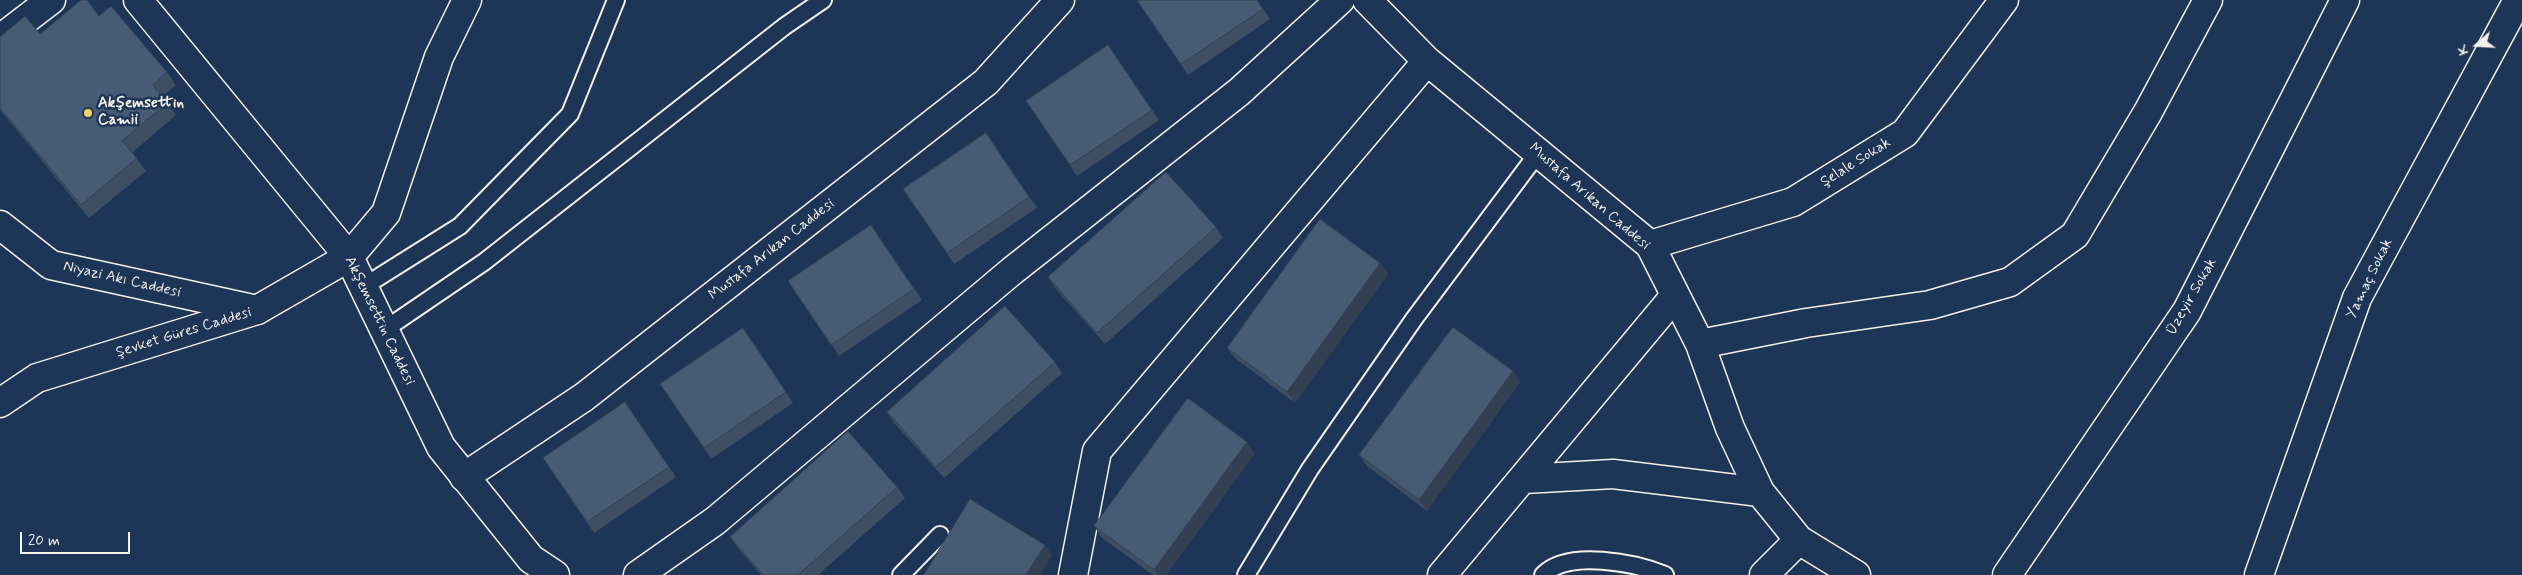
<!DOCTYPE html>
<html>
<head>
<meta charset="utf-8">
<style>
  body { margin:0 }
  #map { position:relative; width:2522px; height:575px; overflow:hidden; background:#1d3557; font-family:Mynerve,sans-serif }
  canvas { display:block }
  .north { position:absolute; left:2452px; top:20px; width:50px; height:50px; -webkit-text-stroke:4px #1d3557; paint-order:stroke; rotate:251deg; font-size:14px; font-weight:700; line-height:20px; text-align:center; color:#f4f1e8 }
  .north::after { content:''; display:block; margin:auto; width:18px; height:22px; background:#f4f1e8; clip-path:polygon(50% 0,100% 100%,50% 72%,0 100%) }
  .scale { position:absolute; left:20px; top:532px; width:110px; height:22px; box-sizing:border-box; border:2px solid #f4f1e8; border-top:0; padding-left:6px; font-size:15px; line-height:18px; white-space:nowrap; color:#f4f1e8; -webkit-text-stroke:4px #1d3557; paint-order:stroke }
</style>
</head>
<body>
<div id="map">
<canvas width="2522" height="575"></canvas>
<div class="north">K</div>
<div class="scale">20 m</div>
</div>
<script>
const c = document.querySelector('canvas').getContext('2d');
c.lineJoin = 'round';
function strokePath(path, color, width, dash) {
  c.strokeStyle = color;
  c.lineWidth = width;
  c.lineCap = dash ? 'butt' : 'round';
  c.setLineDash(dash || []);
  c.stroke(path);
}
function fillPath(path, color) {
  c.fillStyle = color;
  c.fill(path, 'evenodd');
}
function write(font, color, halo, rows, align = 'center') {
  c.font = font + ' Mynerve,sans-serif';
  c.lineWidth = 5;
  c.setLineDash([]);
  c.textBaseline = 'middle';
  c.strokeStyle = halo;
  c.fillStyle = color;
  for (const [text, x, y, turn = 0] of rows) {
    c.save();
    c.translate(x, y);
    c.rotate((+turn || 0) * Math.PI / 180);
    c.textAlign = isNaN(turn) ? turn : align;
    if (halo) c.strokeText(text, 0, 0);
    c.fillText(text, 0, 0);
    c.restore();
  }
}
const service = new Path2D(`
  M363 287 460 226 570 114 616 0
  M384 330 484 262 785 26 823 0
  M901 575 940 535
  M1246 575 1310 469 1414 319 1538 153
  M1543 575C1568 549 1636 563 1665 575`);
const minor = new Path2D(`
  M1367 0 1427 61 1650 245 1700 344 1730 428 1760 492 1799 540 1856 575
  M0 39 51 0
  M1650 245 1793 202 1905 133 2004 0
  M1700 344 1806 323 1930 305 2010 282 2075 235 2148 112 2208 0
  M0 403 37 378 257 310 349 257 386 213 439 57 467 0
  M464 477 584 397 986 82 1060 0
  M1524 479 1613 474 1760 492
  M638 575 715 521 1012 271 1239 92 1340 0
  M1073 575 1097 451 1427 61
  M1442 575 1674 297
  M1764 575 1799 540
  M2007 575 2187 311 2345 0
  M2259 575 2357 298 2518 0`);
const tertiary = new Path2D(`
  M138 0 349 257 441 447 531 559 555 575
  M0 225 51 265 257 310`);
const wall = new Path2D(`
  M1137 0H1257L1270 19 1188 75Z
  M99 16 167 72 176 85 162 97 176 115 132 153 146 171 89 218 0 110V37L40 34Z
  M1108 45 1159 120 1077 176 1026 101Z
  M986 133 1037 208 954 264 903 189Z
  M871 225 922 300 839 356 788 281Z
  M1216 227 1223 238 1105 344 1055 288 1048 277Z
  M1380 263 1388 274 1295 403 1235 358 1227 348Z
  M751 339 793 403 711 459 660 384Z
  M1055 362 1062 373 944 478 894 423 887 412Z
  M1513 371 1520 382 1427 511 1367 466 1359 455Z
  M625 402 676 477 594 533 543 458Z
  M1255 453 1166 575H1153L1101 537 1094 526Z
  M897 487 905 498 818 575H761L737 547 730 537Z`);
const shadedWall = new Path2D(`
  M1380 263 1388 274 1295 403 1287 392Z
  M1513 371 1520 382 1427 511 1419 500Z
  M1247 442 1255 453 1166 575H1158L1154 570Z
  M1045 545 1052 555 1040 575H1026Z`);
const building = new Path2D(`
  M81 0H87L99 16 111 6 167 72 153 85 167 103 122 141 137 158 81 205 0 108V37L25 16 40 34Z
  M1137 0H1257L1263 9 1181 64Z
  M1108 45 1152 110 1070 165 1026 101Z
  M986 133 1029 197 947 253 903 189Z
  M1166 172 1216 227 1097 333 1048 277Z
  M1320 219 1380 263 1287 392 1227 348Z
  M871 225 914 289 831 345 788 281Z
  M1005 306 1055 362 936 467 887 412Z
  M1453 327 1513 371 1419 500 1359 455Z
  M743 328 786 392 704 448 660 384Z
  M1188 398 1247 442 1154 570 1094 526Z
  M625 402 669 467 587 522 543 458Z
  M848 431 897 487 798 575H763L730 537Z
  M970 499 1045 545 1026 575H924Z`);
const markers = [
  [88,113,5,"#ffd166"]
];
const poiNames = [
  ["Akşemsettin",98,104],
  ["Camii",98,121]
];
const streetNames = [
  ["Şelale Sokak",1856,163,-32],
  ["Mustafa Arıkan Caddesi",1589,197,41],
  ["Mustafa Arıkan Caddesi",772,250,-38],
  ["Yamaç Sokak",2370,279,-64],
  ["Niyazi Akı Caddesi",122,280,13],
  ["Üzeyir Sokak",2192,297,-60],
  ["Akşemsettin Caddesi",379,321,64],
  ["Şevket Güres Caddesi",184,333,-17]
];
strokePath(service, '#f4f1e8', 20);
strokePath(minor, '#f4f1e8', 31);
strokePath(tertiary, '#f4f1e8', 31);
strokePath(service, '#1d3557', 16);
strokePath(minor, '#1d3557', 28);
strokePath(tertiary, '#1d3557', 28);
fillPath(wall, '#3e4e64');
fillPath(shadedWall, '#324051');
fillPath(building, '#485b74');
strokePath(building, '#324051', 1);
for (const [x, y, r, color] of markers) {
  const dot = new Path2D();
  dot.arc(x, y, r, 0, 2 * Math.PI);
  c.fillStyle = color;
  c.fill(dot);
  strokePath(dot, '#1d3557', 2);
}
write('bold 15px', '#f4f1e8', '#1d3557', poiNames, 'left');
write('15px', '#f4f1e8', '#1d3557', streetNames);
</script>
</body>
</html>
